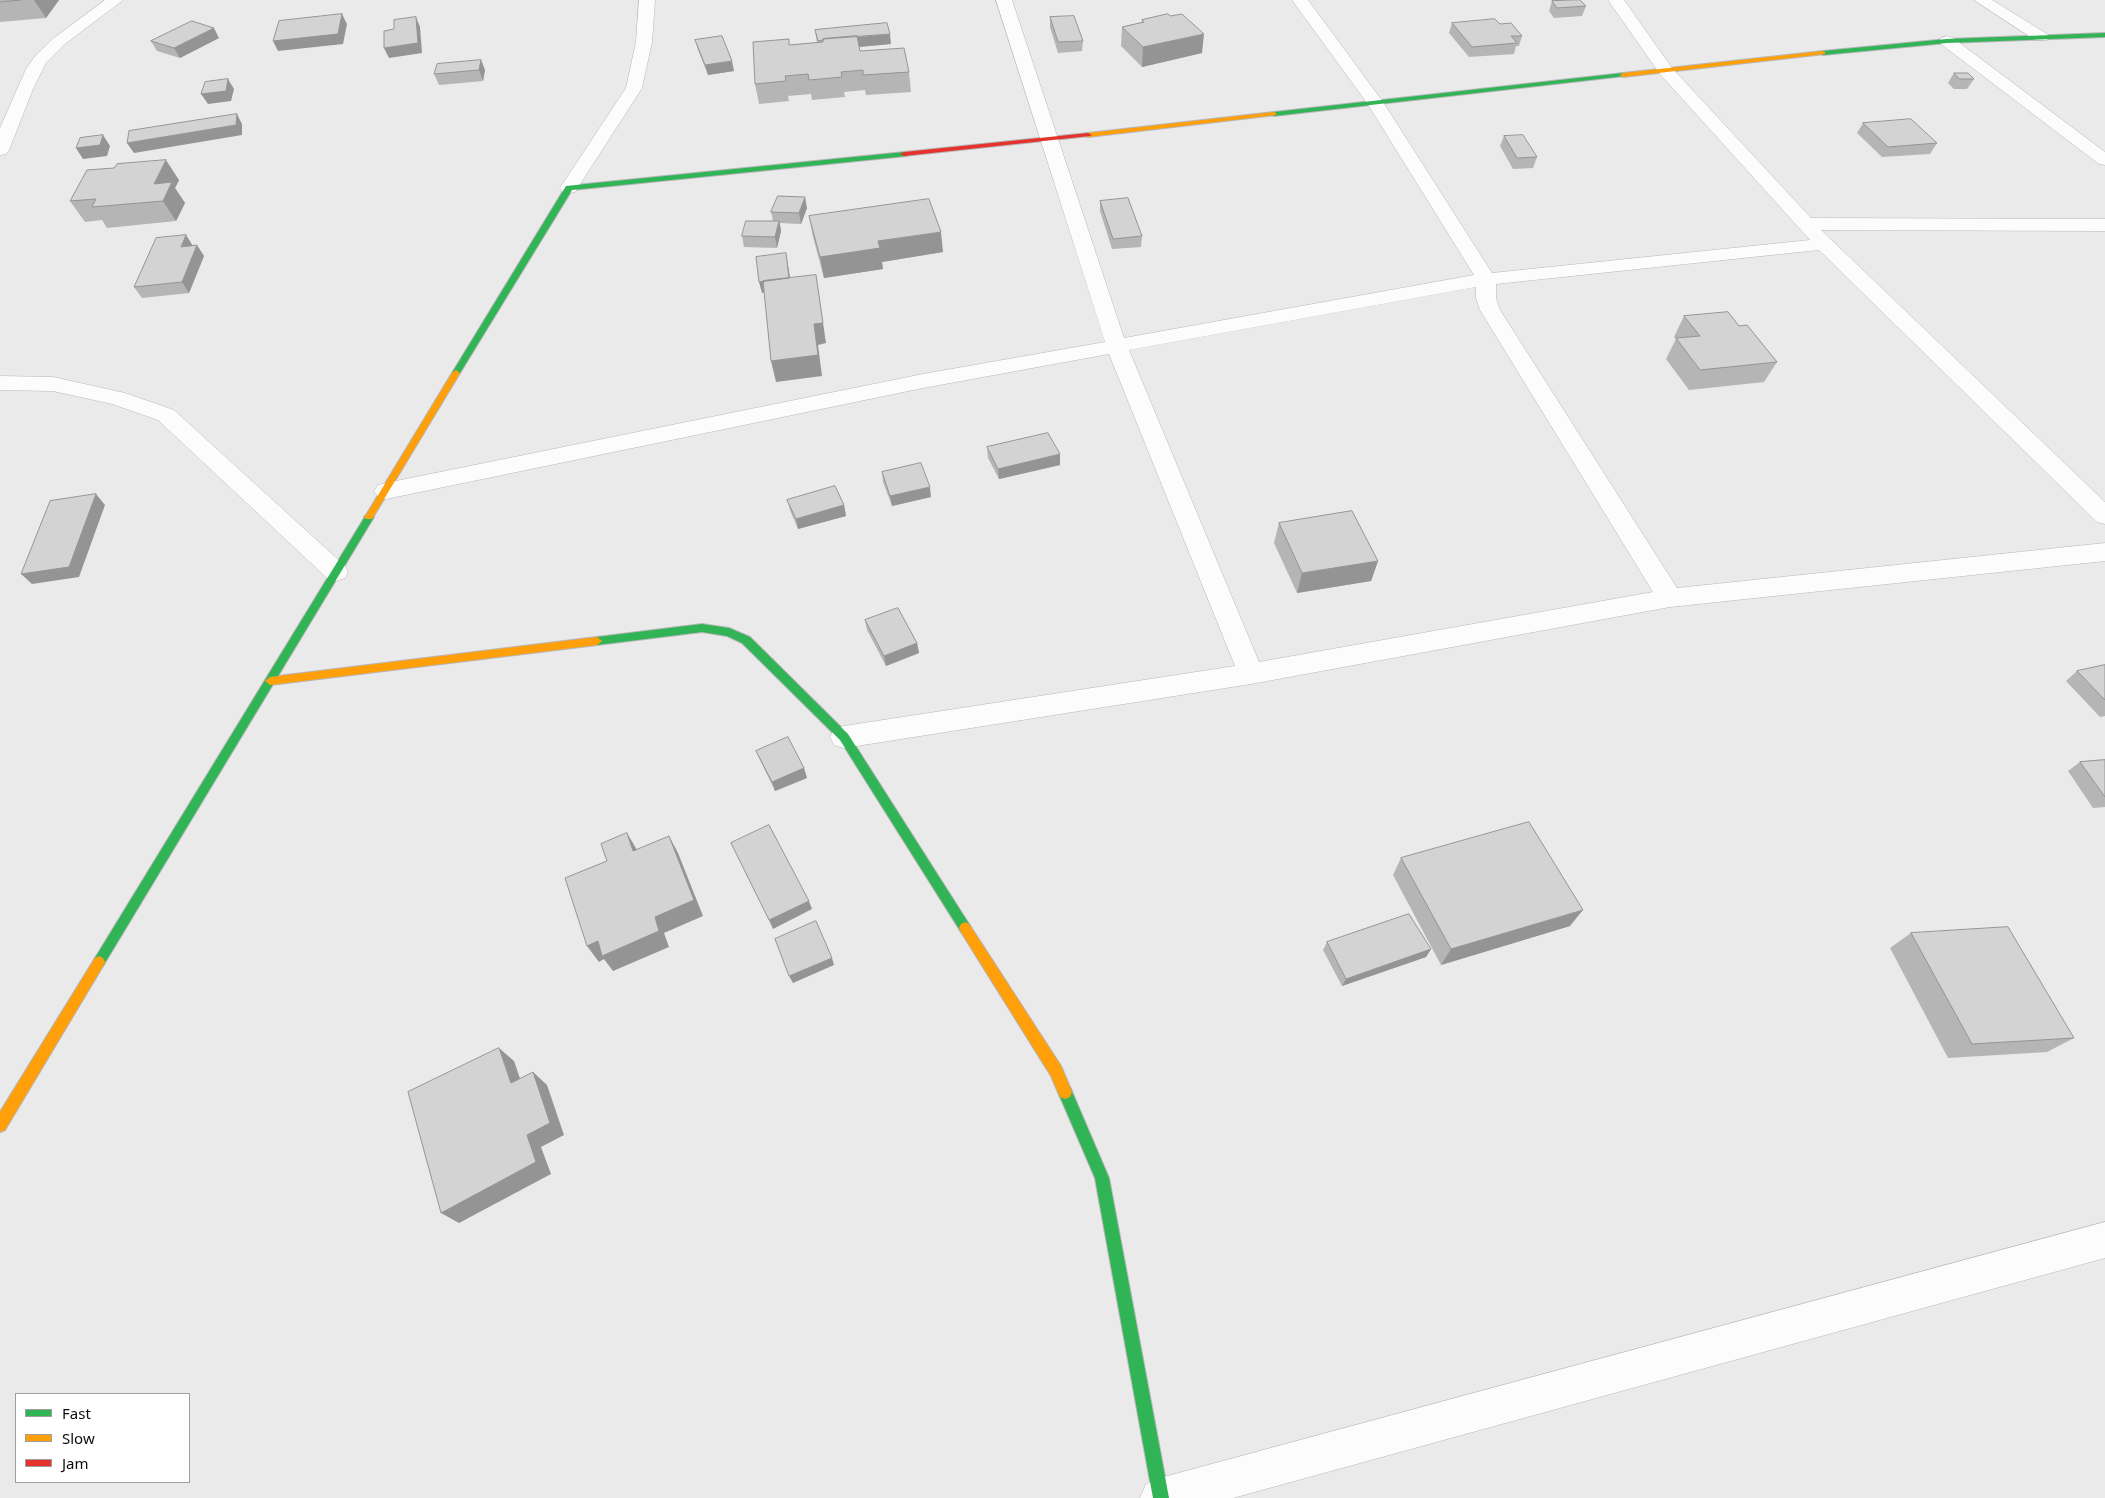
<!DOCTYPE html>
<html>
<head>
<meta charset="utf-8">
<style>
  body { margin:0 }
  #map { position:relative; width:2105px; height:1498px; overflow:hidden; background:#eaeaeb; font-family:"Noto Sans",sans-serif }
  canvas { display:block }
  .legend { position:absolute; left:15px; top:1393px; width:175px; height:90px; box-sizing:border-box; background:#fff; border:1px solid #9e9e9e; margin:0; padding:6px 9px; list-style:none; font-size:15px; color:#0c0c0d }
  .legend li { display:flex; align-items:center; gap:10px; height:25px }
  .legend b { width:25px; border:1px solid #9e9e9e }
</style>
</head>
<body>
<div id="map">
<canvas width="2105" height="1498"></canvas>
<ul class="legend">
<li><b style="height:6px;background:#30b455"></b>Fast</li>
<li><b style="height:6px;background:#ff9f0a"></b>Slow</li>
<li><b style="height:6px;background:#e5322d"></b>Jam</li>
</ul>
</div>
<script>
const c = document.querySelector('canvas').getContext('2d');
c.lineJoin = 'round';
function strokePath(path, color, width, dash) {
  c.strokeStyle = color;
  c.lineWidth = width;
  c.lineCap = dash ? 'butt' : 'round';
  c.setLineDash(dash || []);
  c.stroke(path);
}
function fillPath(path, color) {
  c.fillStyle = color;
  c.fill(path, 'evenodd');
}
const street = new Path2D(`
  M105 0H123L65 44 46 63 33 89 9 150 6 154 0 155V128L26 69 35 56 54 38Z
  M639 0H655L652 42 642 88 575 192 569 193 563 192 560 188 626 88 636 42Z
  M996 0H1012L1124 338 1474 275 1367 103 1292 0H1308L1383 102 1492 273 1810 240 1660 74 1608 0H1624L1672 68 1811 218 2105 219V231L1821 230 2105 502V524L2097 522 1819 250 1496 284V298L1500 310 1677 588 2105 543V561L1670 607 1251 684 844 748 834 745 830 737 834 729 844 726 1235 666 1109 354 923 388 386 499 378 497 374 491 378 485 386 483 923 374 1105 342ZM1476 287V298L1480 310 1653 592 1259 662 1129 350Z
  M1974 0H1992L2047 34 2049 37 2047 40H2035Z
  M1947 36 1953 38 2105 152V165L2099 164 1941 44 1939 41 1941 38Z
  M0 376 53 377 125 393 174 410 345 566 348 572 345 578 336 581 327 578 158 420 112 404 53 391 0 390Z
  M2105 1222V1258L1233 1498H1140L1146 1484 1160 1478Z`);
const fast = new Path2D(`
  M2105 33V37L1947 43 1823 55 1820 53 1823 51 1947 39Z
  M1623 73 1626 75 1625 76 1274 116 1271 114 1274 112Z
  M904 152H907V156L572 190 460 373 456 376 452 373 566 186Z
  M369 514 374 517 103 966 99 968 95 966 93 962 95 958 366 515Z
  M702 624 729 628 750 637 848 734 969 924 971 928 969 932 965 934 961 932 840 740 742 643 727 636 702 632 597 645 592 641 597 637Z
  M1065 1085 1070 1087 1109 1178 1169 1498H1153L1095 1178 1058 1092 1060 1087Z`);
const slow = new Path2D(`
  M1823 51 1825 52V54L1623 77 1620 75 1623 73Z
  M1274 112 1276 113V115L1088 137 1084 135 1088 133Z
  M456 370 460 373 372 519H366L364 517 366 515 452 373Z
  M597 637 602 641 597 645 270 685 265 681 270 677Z
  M965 922 969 924 1061 1066 1072 1092 1070 1097 1065 1099 1060 1097 1051 1076 961 932 959 928 961 924Z
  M99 956 103 958 105 962 103 966 5 1130 0 1132V1112L95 958Z`);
const jam = new Path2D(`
  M1088 133 1092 135 1090 136 904 156 900 154 904 152Z`);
const wall = new Path2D(`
  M0 0H59L46 18 0 22Z
  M1552 1 1586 6 1582 16 1554 18 1549 11Z
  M1050 17 1083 41 1082 51 1058 53 1050 27Z
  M1142 20 1202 53 1142 67 1121 46 1122 27 1142 22Z
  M1452 23 1500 24 1522 36 1519 46H1516L1514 54 1469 57 1449 33Z
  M815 30 891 44 859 47 860 51 909 72 911 92 866 95 865 90 844 92 845 97 812 100 811 94 788 96 789 101 759 104 755 84 790 45 817 43Z
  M219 38 180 58 157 51 151 41Z
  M695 40 734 71 708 75 698 50Z
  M481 60 485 70 483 81 439 85 434 74Z
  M1954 73 1974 79 1967 89H1954L1948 83Z
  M1863 123 1937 143 1930 154 1882 157 1857 133Z
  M1504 136 1537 157 1533 168 1513 169 1500 146Z
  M179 180 175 188 185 203 176 221 107 228 102 220 85 222 70 201Z
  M1100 201 1142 236 1141 247 1112 249 1100 211Z
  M807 208 801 224 780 223 781 231 777 248 744 247 742 236 773 221 771 212Z
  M809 216 943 252 882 262 883 269 824 278 813 237Z
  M193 245 204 256 189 293 142 298 134 287Z
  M1684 316 1739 326 1777 362 1764 382 1689 390 1666 359 1676 339 1674 337Z
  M987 447 1060 465 999 479 988 458Z
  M882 472 931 497 892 506 883 482Z
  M787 500 844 505 846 516 798 529 790 510Z
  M1279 523 1378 561 1371 581 1297 593 1274 543Z
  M865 620 917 643 919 653 886 666 867 630Z
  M2105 665V716L2100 717 2066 681 2077 671Z
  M756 751 804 768 807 778 775 791 760 760Z
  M2105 760V807L2093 808 2068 771 2080 762Z
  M1401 858 1570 926 1441 965 1393 875Z
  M1911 933 2074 1038 2047 1052 1948 1058 1890 948Z
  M1327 942 1431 949 1426 957 1342 986 1323 950Z`);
const shadedWall = new Path2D(`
  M34 0H59L46 18Z
  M342 14 347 24 343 44 278 51 273 41Z
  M416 17 420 27 422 53 389 58 384 48Z
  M214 28 219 38 180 58 174 48Z
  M890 34 891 44 825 50 823 40Z
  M1204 34 1202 53 1142 67 1143 47Z
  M481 60 485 70 483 81 479 70Z
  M732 61 734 71 708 75 705 65Z
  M228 79 234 89 231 101 208 104 201 94Z
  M237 114 242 124V135L134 153 127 143Z
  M103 135 110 146 107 156 83 159 76 148Z
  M166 160 179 180 175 188 185 203 176 221 163 201 154 184Z
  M805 197 807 208 801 224 799 213Z
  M779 221 781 231 777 248 775 237Z
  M941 232 943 252 882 262 883 269 824 278 820 257 878 241Z
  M186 235 193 246 181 247Z
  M197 245 204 256 189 293 182 282Z
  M786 253 792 289 762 293 759 282Z
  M816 275 826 343 818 345 822 376 776 382 771 361 814 324Z
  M1060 454V465L999 479 998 469Z
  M930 487 931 497 892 506 890 496Z
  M96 494 105 505 79 577 32 584 21 574Z
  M844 505 846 516 798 529 796 519Z
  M1378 561 1371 581 1297 593 1302 573Z
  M917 643 919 653 886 666 884 656Z
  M804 768 807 778 775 791 772 782Z
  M627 833 637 850 633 851Z
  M669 836 678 853 703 916 664 933 669 947 613 971 604 959 599 962 587 946Z
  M809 901 812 909 773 929 769 920Z
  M1583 910 1570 926 1441 965 1451 949Z
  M1431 949 1426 957 1342 986 1346 979Z
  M832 958 834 965 793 983 789 976Z
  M499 1048 514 1061 526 1096 511 1083Z
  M533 1072 547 1085 564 1135 541 1147 551 1174 459 1223 441 1213 527 1135Z`);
const building = new Path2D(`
  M0 0H21L0 2Z
  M1580 0 1586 6 1557 8 1552 1Z
  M342 14 338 34 273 41 279 21Z
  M1168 14 1170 16 1182 14 1204 34 1143 47 1122 27 1144 22 1142 20Z
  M1074 16 1083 41 1058 42 1050 17Z
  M416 17 418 43 384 48V31L394 29V20Z
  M1495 19 1500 24 1511 23 1522 36H1511L1517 43 1472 47 1452 23Z
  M192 21 214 28 174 48 151 41Z
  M887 23 890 34 823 39V40L818 41 815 30Z
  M722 36 732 61 705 65 695 40Z
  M857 36 860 51 904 48 909 72 863 75V70L841 72 842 77 809 80 808 74 785 76 786 81 755 84 753 42 789 39V45L823 42V39Z
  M481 60 479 70 434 74 437 64Z
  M1954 73H1968L1974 79H1960Z
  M228 79 226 91 201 94 205 82Z
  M237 114 236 125 127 143 129 131Z
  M1911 119 1937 143 1888 147 1863 123Z
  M103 135 100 145 76 148 80 138Z
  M1523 135 1537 157 1517 158 1504 136Z
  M166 160 154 184 172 182 163 201 92 207 96 199 70 201 87 170 114 168 117 164Z
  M778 196 805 197 799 213 771 212Z
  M1128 198 1142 236 1113 239 1100 201Z
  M929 199 941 232 878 241 880 248 820 257 809 216Z
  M746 221H779L775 237 742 236Z
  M186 235 181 247 197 245 182 282 134 287 156 238Z
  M786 253 789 278 759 282 756 257Z
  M816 275 823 323 814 324 818 355 771 361 763 281Z
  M1728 312 1739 326 1747 325 1777 362 1700 370 1676 338 1700 336 1684 316Z
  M1048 433 1060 454 998 469 987 447Z
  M921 463 930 487 890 496 882 472Z
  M835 486 844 505 796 519 787 500Z
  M96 494 69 567 21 574 50 501Z
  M1352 511 1378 561 1302 573 1279 523Z
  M898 608 917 643 884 656 865 620Z
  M2105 665V700L2077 671Z
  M788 737 804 768 772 782 756 751Z
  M2105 760V797L2080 762Z
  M1529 822 1583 910 1451 949 1401 858Z
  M769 825 809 901 769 920 731 843Z
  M627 833 633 851 669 836 694 900 655 917 659 931 602 956 598 941 587 946 565 878 607 861 601 844Z
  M1409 914 1431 949 1346 979 1327 942Z
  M816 921 832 958 789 976 775 939Z
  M2008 927 2074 1038 1972 1044 1911 933Z
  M499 1048 511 1083 533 1072 550 1123 527 1135 536 1162 441 1213 408 1092Z`);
strokePath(street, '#b7b7b8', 1);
strokePath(fast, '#b7b7b8', 2);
strokePath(slow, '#b7b7b8', 2);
strokePath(jam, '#b7b7b8', 2);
fillPath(street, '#fcfcfc');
fillPath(fast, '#30b455');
fillPath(slow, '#ff9f0a');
fillPath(jam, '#e5322d');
fillPath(wall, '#b5b5b6');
fillPath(shadedWall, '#949494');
fillPath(building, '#d3d3d4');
strokePath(building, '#949494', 1);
</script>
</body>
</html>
